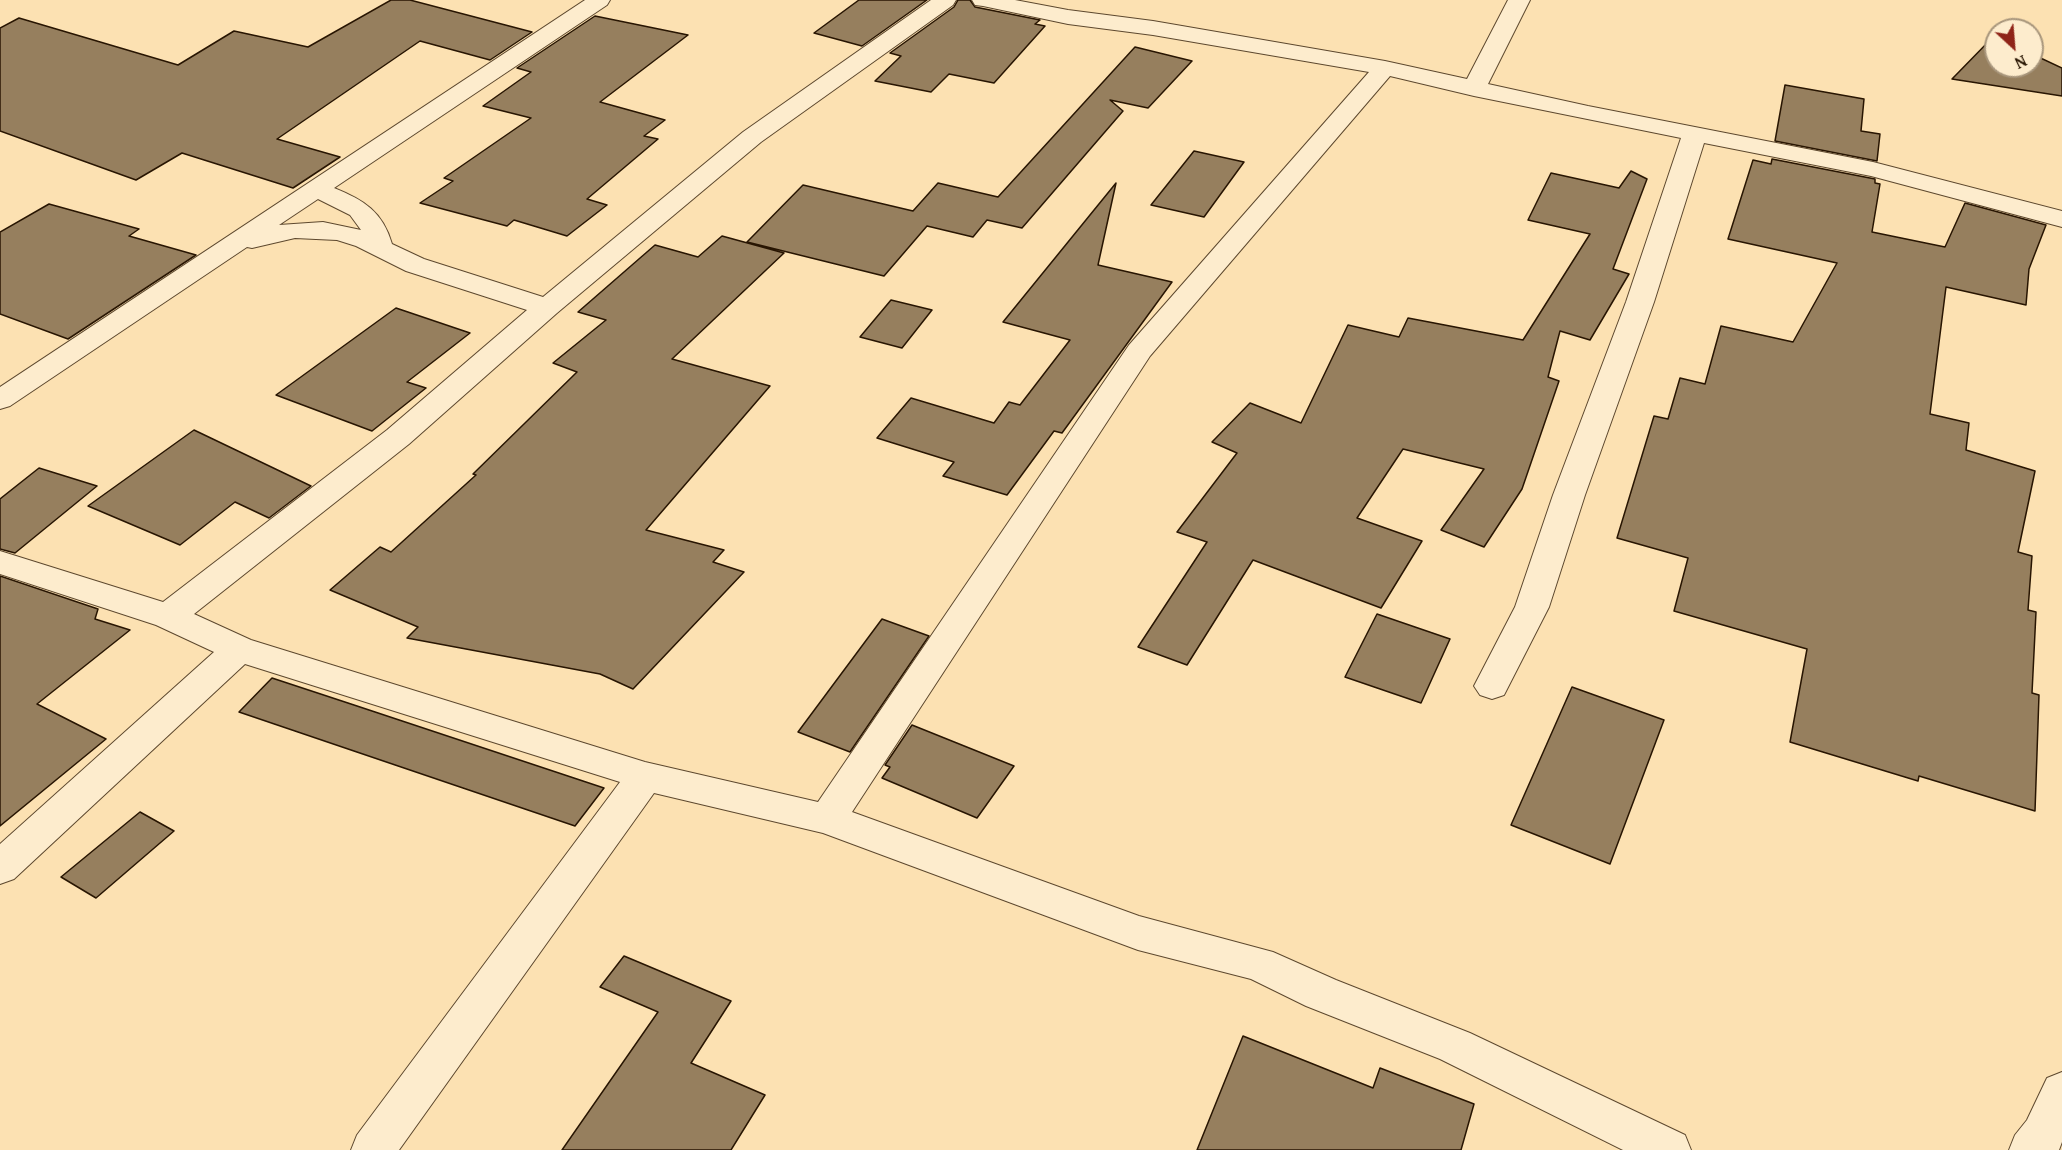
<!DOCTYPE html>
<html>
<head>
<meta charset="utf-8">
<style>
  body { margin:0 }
  #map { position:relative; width:2062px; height:1150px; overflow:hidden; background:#fce1b2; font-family:"Gentium Book Plus",serif }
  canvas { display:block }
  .north { position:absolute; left:1984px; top:18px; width:60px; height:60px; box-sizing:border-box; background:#fdeccd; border:2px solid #a8967c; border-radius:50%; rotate:154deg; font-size:16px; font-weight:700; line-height:24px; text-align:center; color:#281502 }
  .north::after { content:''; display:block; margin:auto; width:21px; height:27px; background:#8f2418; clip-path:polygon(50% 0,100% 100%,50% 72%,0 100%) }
</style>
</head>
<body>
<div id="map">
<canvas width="2062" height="1150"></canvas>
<div class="north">N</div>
</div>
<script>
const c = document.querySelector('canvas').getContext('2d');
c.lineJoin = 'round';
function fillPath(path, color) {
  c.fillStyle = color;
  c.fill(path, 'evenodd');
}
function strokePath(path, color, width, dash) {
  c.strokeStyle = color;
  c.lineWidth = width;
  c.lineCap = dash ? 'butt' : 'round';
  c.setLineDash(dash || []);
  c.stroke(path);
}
const building = new Path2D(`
  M391 0H410L532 32 490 60 420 41 277 139 340 157 293 188 182 153 136 180 0 131V28L19 18 178 65 234 31 308 47Z
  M859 0H927L862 46 814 33Z
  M958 0H970L975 7 1040 20 1035 24 1045 26 994 83 949 74 931 92 875 81 901 56 890 53 954 7Z
  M595 16 688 35 600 102 665 120 644 136 658 139 587 199 607 205 567 236 514 220 507 226 420 203 453 181 444 178 531 118 483 106 531 72 517 68Z
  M1993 37 1996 38V66H2032V54L2062 68V96L1952 79Z
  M1135 47 1192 61 1148 108 1110 100 1123 111 1022 228 987 220 973 237 927 226 884 276 747 242 803 185 913 211 938 183 998 197Z
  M1785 85 1864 99 1861 131 1880 134 1877 161 1775 141Z
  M1194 151 1244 162 1204 217 1151 205Z
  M1772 159 1875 179V183L1880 184 1872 232 1945 247 1965 203 2046 225 2029 269 2026 305 1946 287 1930 414 1969 423 1966 450 2035 471 2018 552 2032 556 2028 610 2036 612 2032 693 2039 695 2035 811 1919 776 1918 781 1790 742 1807 649 1674 611 1688 558 1617 538 1654 416 1668 419 1680 378 1705 384 1721 326 1793 342 1837 263 1728 239 1753 160 1771 164Z
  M1631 171 1647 179 1613 269 1629 274 1590 340 1560 331 1548 377 1559 381 1522 489 1484 547 1441 530 1484 469 1403 449 1357 518 1422 541 1381 608 1253 560 1187 665 1138 647 1207 542 1177 532 1237 453 1212 442 1250 403 1301 423 1348 325 1399 337 1408 318 1523 340 1590 234 1528 220 1551 173 1619 188Z
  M1116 183 1098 265 1172 282 1062 433 1054 431 1007 495 943 476 954 462 877 438 911 398 994 423 1009 402 1020 405 1070 340 1003 322Z
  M49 204 139 229 129 236 196 255 68 339 0 314V232Z
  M722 236 784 253 672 359 770 386 646 530 724 550 713 562 744 572 633 689 600 674 407 638 418 627 330 590 380 547 391 552 476 475 473 474 577 372 553 363 606 320 578 312 655 245 698 257Z
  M891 300 932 310 902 348 860 337Z
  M396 308 470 333 407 382 426 388 372 431 276 395Z
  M194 430 311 486 269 518 235 502 180 545 88 506Z
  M39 468 97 486 15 553 0 549V499Z
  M0 576 98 609 95 619 130 630 37 704 106 739 0 826Z
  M1377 614 1450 639 1421 703 1345 677Z
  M882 619 929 636 850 752 798 732Z
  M272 678 354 705 604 788 575 826 239 712Z
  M1572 687 1664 720 1610 864 1511 825Z
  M912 725 1014 766 977 818 882 778 890 767 885 765Z
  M140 812 174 831 96 898 61 877Z
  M624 956 731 1001 691 1063 765 1095 731 1150H562L658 1012 600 987Z
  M1243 1036 1373 1088 1380 1068 1474 1104 1461 1150H1197Z`);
const minor = new Path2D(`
  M585 0H610L607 5 334 188C364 200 383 212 392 244L424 259 543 297 743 132 931 0H956L953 5 761 142 557 313 409 444 194 614 251 640 645 762 818 802 1129 345 1369 72 1153 35 1068 24 983 6 975 5 972 0H1015L1068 10 1153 21 1385 61 1467 79 1508 0H1530L1488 84 1588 106 1873 162 2062 211V227L1871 176 1704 143 1654 302 1585 495 1549 607 1504 695 1492 699 1480 695 1474 686 1515 607 1553 495 1626 302 1681 138 1474 96 1390 76 1150 356 852 812 1139 916 1273 952 1336 980 1470 1033 1685 1135 1691 1150H1623L1440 1059 1306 1006 1251 979 1138 950 823 833 654 793 399 1150H351L357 1135 620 782 245 664 14 879 0 884V844L214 652 156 625 0 574V551L163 602 387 430 527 310 406 271 356 246 337 240 295 238 252 248 247 247 10 406 0 409V387ZM318 199 350 215 361 230 323 222 279 225Z
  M2062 1072V1142L2059 1150H2009L2015 1135 2027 1120 2047 1078Z`);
fillPath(building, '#967f5e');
strokePath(building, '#281502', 1.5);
strokePath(minor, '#5d482e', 2);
fillPath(minor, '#fdeccd');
</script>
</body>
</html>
